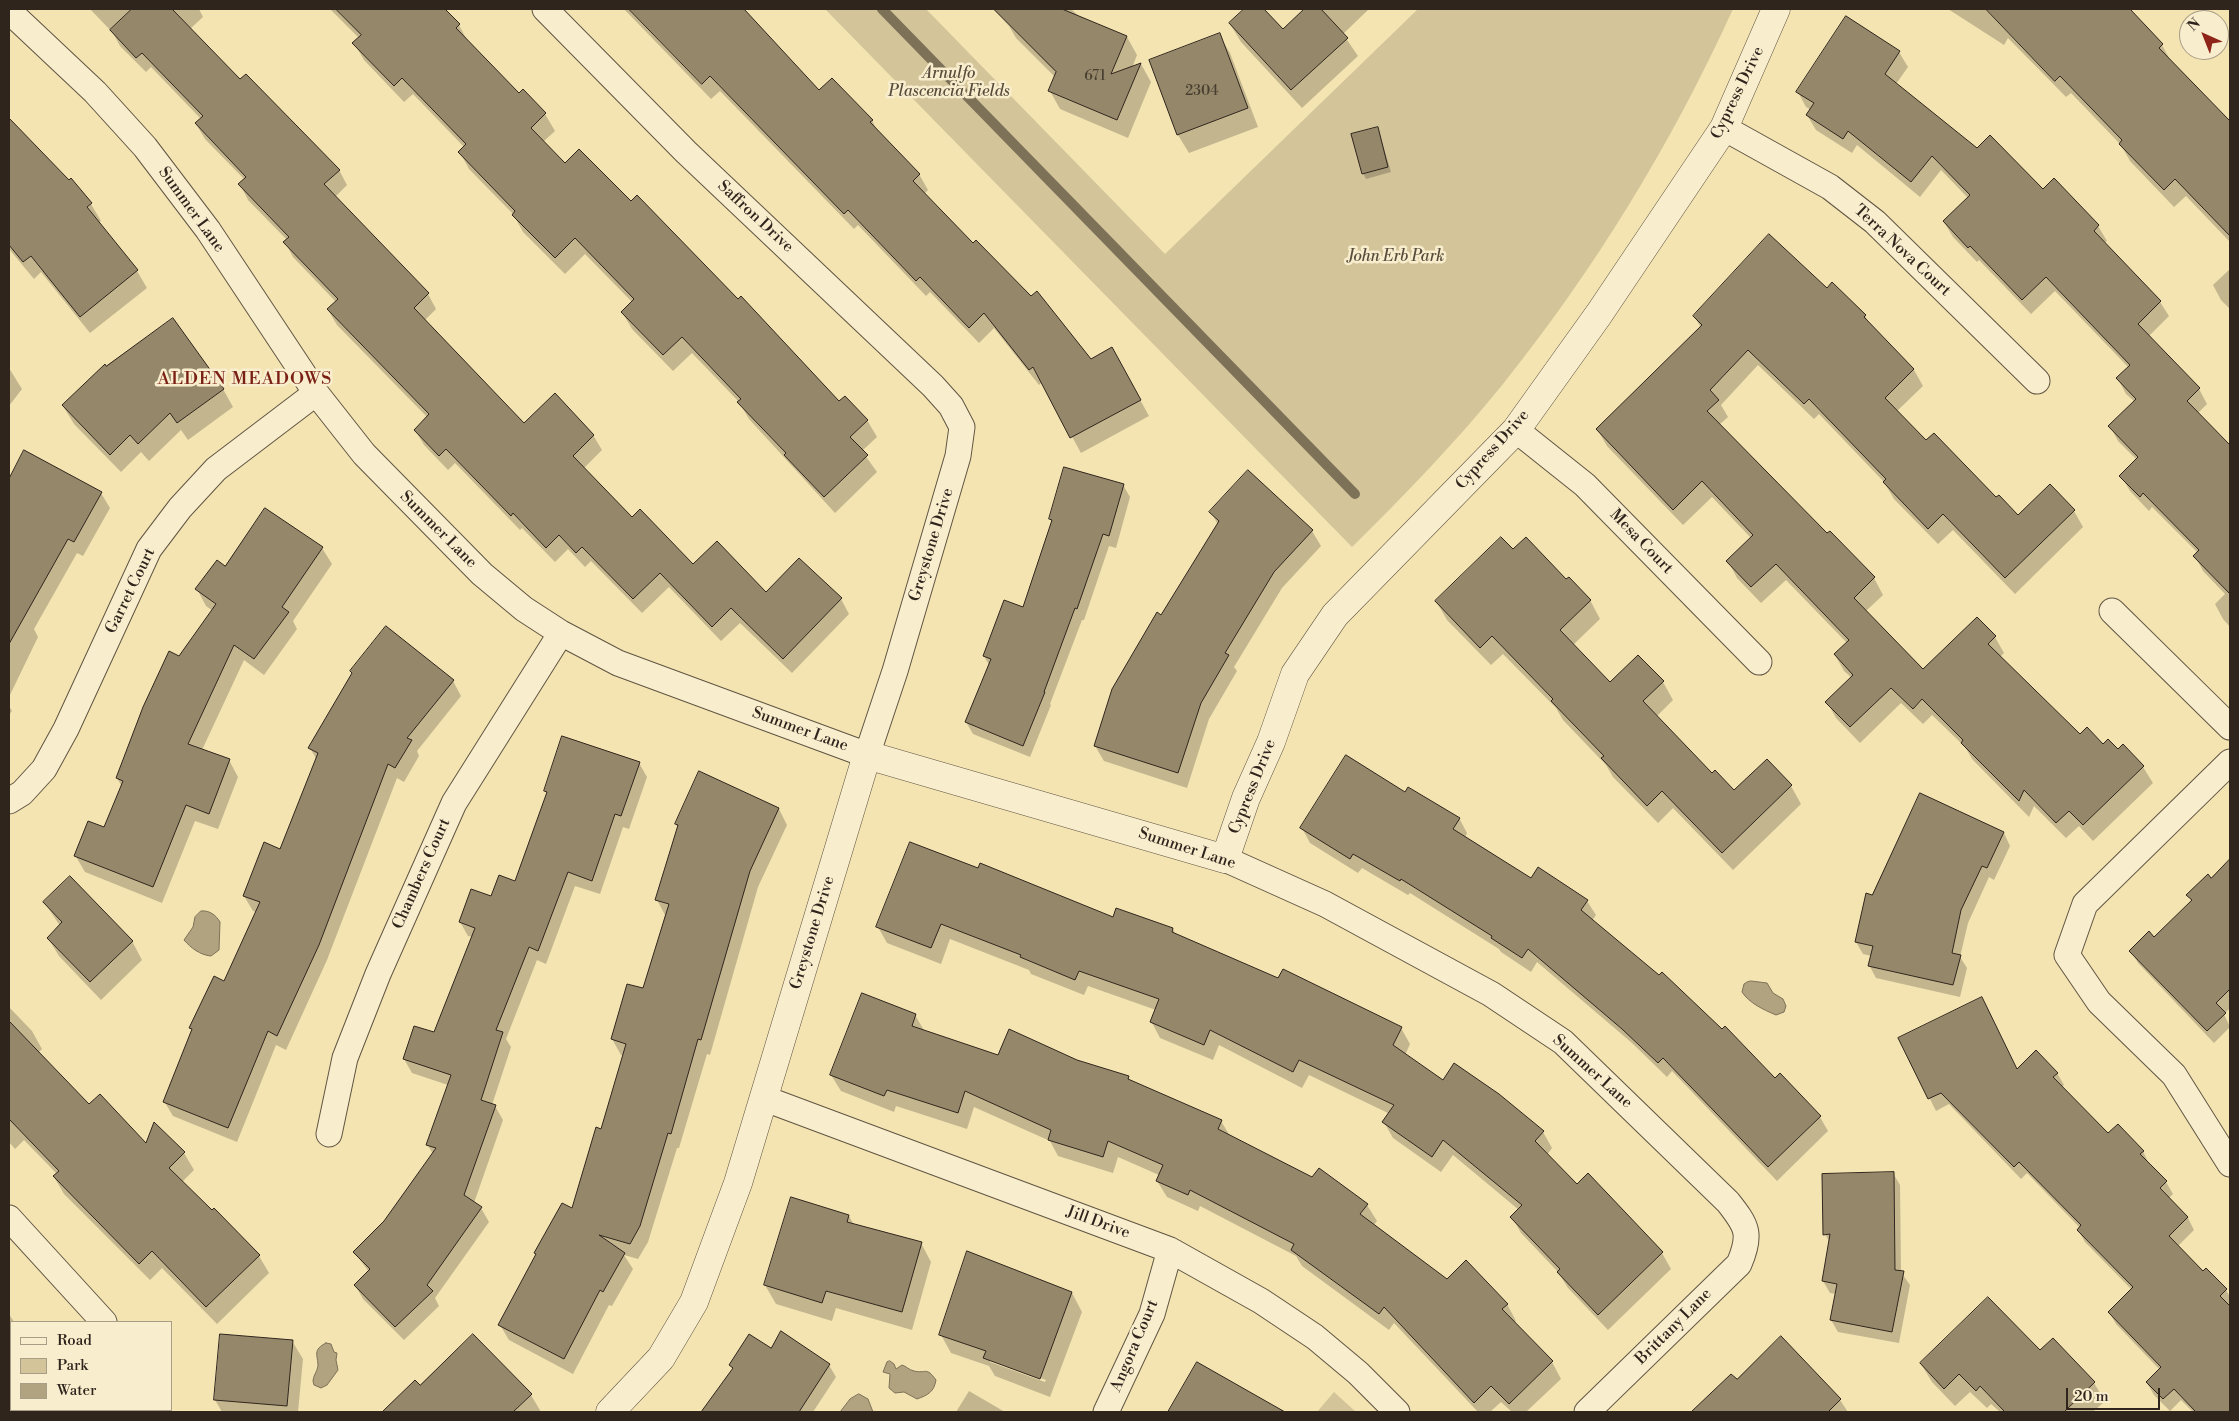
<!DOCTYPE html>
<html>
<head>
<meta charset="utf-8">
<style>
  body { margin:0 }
  #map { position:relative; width:2239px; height:1421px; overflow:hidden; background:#f4e4b2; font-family:"Libre Bodoni",serif }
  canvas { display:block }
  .frame { position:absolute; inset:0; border:10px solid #2f251d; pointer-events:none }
  .legend { position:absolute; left:10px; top:1321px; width:162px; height:90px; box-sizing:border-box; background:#f8edcd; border:1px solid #a89d87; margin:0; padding:6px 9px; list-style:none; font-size:15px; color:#2f251d }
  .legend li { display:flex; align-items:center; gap:10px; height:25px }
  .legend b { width:25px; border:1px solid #a89d87 }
  .north { position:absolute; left:2179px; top:10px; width:50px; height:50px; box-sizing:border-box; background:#f8edcd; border:1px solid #a89d87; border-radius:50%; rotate:316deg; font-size:14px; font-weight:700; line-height:20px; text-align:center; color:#2f251d }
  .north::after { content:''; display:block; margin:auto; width:18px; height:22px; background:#8f2418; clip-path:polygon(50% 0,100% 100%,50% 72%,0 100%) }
  .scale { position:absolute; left:2066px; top:1388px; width:94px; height:22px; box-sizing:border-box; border:2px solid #2f251d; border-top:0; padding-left:6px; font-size:15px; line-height:18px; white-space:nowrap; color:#2f251d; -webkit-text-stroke:4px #f8edcd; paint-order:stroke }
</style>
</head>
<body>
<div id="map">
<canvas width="2239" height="1421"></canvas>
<div class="frame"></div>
<ul class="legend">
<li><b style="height:6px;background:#f8edcd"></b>Road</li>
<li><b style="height:14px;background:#d3c499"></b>Park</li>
<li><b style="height:14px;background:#b1a37f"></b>Water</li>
</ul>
<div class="north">N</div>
<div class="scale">20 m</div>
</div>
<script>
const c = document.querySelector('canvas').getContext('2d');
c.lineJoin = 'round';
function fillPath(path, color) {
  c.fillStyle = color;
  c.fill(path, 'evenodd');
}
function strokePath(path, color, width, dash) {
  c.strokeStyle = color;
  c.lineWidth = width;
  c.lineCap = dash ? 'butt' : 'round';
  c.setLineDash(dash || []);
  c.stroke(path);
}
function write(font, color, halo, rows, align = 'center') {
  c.font = font + ' "Libre Bodoni",serif';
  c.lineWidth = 5;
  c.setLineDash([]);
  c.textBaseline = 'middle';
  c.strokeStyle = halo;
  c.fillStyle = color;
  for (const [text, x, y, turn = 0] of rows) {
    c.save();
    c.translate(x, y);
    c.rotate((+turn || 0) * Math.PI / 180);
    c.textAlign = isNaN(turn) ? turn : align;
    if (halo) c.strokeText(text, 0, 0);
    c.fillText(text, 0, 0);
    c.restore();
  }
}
const green = new Path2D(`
  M825 9H926L1165 254 1418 9H1733C1672 143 1595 269 1503 384 1456 442 1405 495 1352 547Z
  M1334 1392 1356 1412H1317Z`);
const water = new Path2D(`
  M201 911C209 910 216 915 220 922L219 950 211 956C200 955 191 948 184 940L193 927 195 917Z
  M1751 981 1767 983 1773 993 1783 999 1786 1006 1784 1012 1776 1015C1764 1010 1749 1003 1742 992L1744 984 1747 982Z
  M326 1343 331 1344 334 1352 337 1353 336 1360 338 1370 327 1385 321 1388 314 1385 313 1381C313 1376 317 1372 318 1366 318 1355 312 1350 326 1343Z
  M890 1361 894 1364 896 1369 902 1365C906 1366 909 1370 914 1371 926 1374 926 1366 936 1380 934 1392 928 1395 917 1399L904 1392 895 1393 889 1388 890 1374 883 1372 887 1362Z
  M859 1394 868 1399 873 1412H840L850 1399Z`);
const shadow = new Path2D(`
  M90 9H199L203 17 190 29 240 81 339 170 347 185 335 197 428 294 436 309 424 321 524 425 593 435 602 450 583 469 632 518 693 566 766 594 841 599 849 614 792 673 740 623 721 641 669 587 642 613 591 561 585 567 568 549 555 562 522 528 520 530 455 463 448 470 424 445 415 430 428 418 337 325 328 310 336 302 293 257 285 242 287 240 248 200 240 184 245 180 205 139 196 124 201 119 151 67 146 72 120 46 113 33Z
  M330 9H443L459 25 468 42 519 95 545 114 555 131 543 142 565 165 631 203 839 403 867 420 877 437 862 451 877 472 835 513 749 419 739 402 692 353 673 371 632 329 622 312 632 302 585 254 565 274 523 232 513 214 469 169 460 152 464 147 413 94 404 102 364 60 354 43 359 38Z
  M624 9H741L819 92 872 120 878 132 919 174 928 190 924 194 1091 361 1121 365 1149 416 1081 453 1042 382 1039 385 994 328 979 343 930 292 926 296 858 225 854 229 720 91 711 99Z
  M993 9H1071L1080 17 1127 37 1137 55 1132 68 1141 64 1151 82 1128 138 1060 109 1050 91 1055 77 1016 38 1009 26Z
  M1246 9H1262L1283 31 1306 9H1369L1343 34 1358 56 1302 108 1241 42 1230 24Z
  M1948 9H2127L2162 45 2172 63 2230 123V242L2186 196 2174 207 2130 161 2121 145 2071 93 2066 97 2008 38 2004 45Z
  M1219 35 1230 53 1258 127 1189 153 1178 135 1151 61Z
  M1899 52 1908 67 1896 84 1977 149 2043 191 2054 180 2098 226 2107 241 2104 243 2160 302 2169 316 2148 337 2199 389 2207 404 2198 413 2230 447V627L2223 619 2215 604 2225 594 2203 571 2195 556 2198 553 2152 507 2149 511 2130 491 2121 476 2137 460 2118 441 2110 426 2135 402 2126 394 2118 379 2129 368 2055 291 2031 314 1979 260 1977 262 1953 237 1944 222 1968 198 1941 170 1920 197 1857 145 1852 153 1816 130 1807 115 1811 110 1806 107 1798 92Z
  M9 119 91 204 101 221 98 223 137 271 147 288 90 333 41 272 34 279 9 249Z
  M1378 128 1391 172 1366 179 1363 173Z
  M2230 269V309L2221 300 2213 285Z
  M1827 289 1865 316 1871 326 1914 370 1923 386 1896 412 1926 442 2018 516 2074 511 2083 527 2015 594 1953 530 1938 544 1894 499 1884 482 1819 414 1814 419 1758 365 1721 405 1728 417 1719 425 1827 535 1830 532 1874 578 1883 595 1866 611 1923 670 1995 637 2004 653 2000 657 2080 736 2118 751 2123 745 2143 767 2153 783 2093 841 2079 826 2066 838 2034 806 2029 817 1972 759 1965 747 1932 715 1923 724 1901 703 1860 743 1836 718 1827 702 1852 678 1844 671 1835 655 1847 643 1786 580 1761 603 1737 578 1728 561 1751 538 1712 497 1683 525 1607 446 1597 429 1701 328 1694 316Z
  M106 367 223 389 233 407 188 440 181 430 149 461 141 452 121 472 74 424 63 406Z
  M9 368 22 389 9 406Z
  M25 452 101 493 110 508 83 556 77 553 34 629 38 637 9 697V482Z
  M1123 485 1130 497 1116 548 1109 546 1084 620H1082L1050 704 1051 705 1030 757 973 734 966 722 989 665 984 656 1024 609 1052 523 1050 519Z
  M266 509 322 548 332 564 293 621 297 629 264 675 244 660 202 750 229 760 238 777 218 829 195 821 162 903 85 872 75 855 104 829 122 787 117 778 179 657 213 611 206 606 197 589 225 568Z
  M1211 512 1312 531 1321 546 1282 588 1234 667 1237 671 1209 719 1187 788 1104 761 1095 746 1162 617 1218 525Z
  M1513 551 1566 581 1590 600 1600 619 1573 645 1610 684 1663 682 1673 700 1656 717 1712 775 1734 792 1791 786 1801 804 1733 870 1673 808 1658 823 1613 777 1606 765 1563 720 1556 708 1503 654 1491 665 1447 620 1436 601Z
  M453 681 461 696 417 751 419 756 404 782 397 778 327 960 286 1050 276 1045 237 1142 173 1116 164 1101 192 1031 190 1028 224 983 256 912 253 911 244 896 281 850 317 760 310 748Z
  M9 706 12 711 9 715Z
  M639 763 647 777 629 829 623 827 600 894 575 886 546 964 537 960 506 1039 511 1047 492 1105 495 1106 503 1120 474 1203 481 1208 489 1222 435 1298 439 1306 404 1340 363 1299 355 1285 369 1272 354 1252 385 1222 433 1154 427 1144 448 1085 412 1073 404 1059 415 1028 435 1034 473 937 468 936 460 922 492 898 516 882 547 794 545 790Z
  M700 773 779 809 787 825 758 887 710 1055 707 1054 679 1148H677L648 1242 638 1259 624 1255 633 1269 612 1306 609 1305 573 1374 509 1340 500 1325 537 1255 535 1253 572 1210 602 1130 624 1055H621L612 1039 644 990 665 915 657 900 678 828 676 824Z
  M1406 793 1459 818 1467 833 1465 838 1531 879 1587 901 1596 915 1592 921 1820 1117 1828 1131 1777 1181 1672 1071 1667 1077 1632 1043 1537 962 1531 972 1501 952 1499 949 1410 893 1408 895 1362 868 1358 873 1310 843 1302 828Z
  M1920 795 2004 833 2010 846 1994 880 1989 877 1968 923 1960 957 1967 968 1960 997 1876 978 1869 965 1872 956 1863 954 1856 942 1873 896Z
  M911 843 1114 919 1173 929 1176 935 1278 980 1401 1028 1410 1044 1405 1055 1443 1081 1543 1132 1552 1148 1547 1155 1577 1186 1662 1253 1671 1269 1608 1330 1568 1288 1558 1272 1521 1233 1512 1217 1519 1210 1453 1155 1441 1172 1393 1138 1384 1122 1390 1114 1309 1075 1302 1088 1219 1045 1213 1060 1160 1038 1151 1021 1156 1010 1088 986 1084 995 1031 974 1029 970 950 939 941 964 887 943 878 927Z
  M2230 860V1008L2224 1014 2230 1027 2214 1043 2138 963 2131 951 2154 938 2192 902 2188 895 2211 880Z
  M45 903 132 941 142 960 101 1000 59 956 48 938 60 926Z
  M9 1007 32 1031 42 1049 38 1053 89 1106 146 1145 155 1125 184 1153 194 1170 182 1182 259 1256 269 1273 217 1324 162 1268 150 1280 64 1194 54 1177 57 1174 24 1140 15 1149 9 1142Z
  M915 1015 925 1032 998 1056 1077 1062 1128 1077 1131 1082 1221 1121 1230 1136 1367 1205 1377 1221 1373 1226 1447 1281 1507 1304 1516 1321 1514 1323 1552 1362 1561 1379 1526 1412H1512L1501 1402 1490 1412H1478L1394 1323 1389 1330 1302 1266 1296 1256 1200 1206 1198 1211 1167 1197 1157 1181 1159 1175 1118 1157 1113 1173 1058 1156 1050 1141 974 1107 967 1129 896 1106 894 1112 841 1091 831 1075Z
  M1900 1039 2017 1070 2057 1073 2064 1085 2061 1088 2108 1135 2143 1151 2149 1164 2166 1182 2173 1194 2169 1198 2188 1218 2194 1230 2177 1247 2203 1273 2206 1270 2226 1290 2230 1297 2229 1306 2230 1308V1412H2193L2181 1400 2170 1411 2154 1395 2147 1383 2160 1370 2116 1324 2109 1312 2132 1290 2085 1242 2078 1230 2080 1228 2027 1173 2021 1179 1949 1104 1936 1111Z
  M1893 1173 1900 1185 1901 1272 1910 1285 1899 1343 1838 1332 1831 1320 1836 1294 1830 1293 1823 1281 1830 1243 1825 1234Z
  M849 1216 854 1225 921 1243 931 1262 912 1330 836 1308 832 1321 776 1304 765 1285Z
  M1004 1268 1072 1293 1082 1312 1050 1397 995 1376 989 1366 951 1353 941 1335ZM990 1360 1046 1380 1045 1382 990 1362Z
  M9 1314 14 1322H11V1340L9 1343Z
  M1781 1338 1840 1400 1848 1412H1693L1731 1375 1737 1381Z
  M292 1341 303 1359 298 1412H222L215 1400Z
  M771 1349 829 1365 836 1377 813 1412H702L733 1370 730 1365Z
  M9 1351 11 1353V1410H46L47 1412H9Z
  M2040 1352 2094 1383 2105 1401 2093 1412H2000L1991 1404 1987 1408 1970 1392 1955 1406 1932 1382 1921 1364Z
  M1198 1364 1271 1406 1275 1412H1171Z
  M415 1382 420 1387 531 1395 541 1412H384Z
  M969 1391 1005 1412H956Z`);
const stream = new Path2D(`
  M882 9 1355 494`);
const building = new Path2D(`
  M132 9H172L240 79 246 74 298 127 340 170 324 184 429 293 414 308 524 423 555 393 594 435 573 456 632 517 640 509 693 564 717 541 766 592 799 558 842 598 783 659 731 608 712 627 660 573 633 599 582 547 576 553 559 535 546 548 513 513 511 516 446 449 439 456 414 430 429 414 327 309 338 299 283 242 289 237 238 184 246 177 195 123 203 116 142 53 136 58 110 30Z
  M336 9H445L460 24 456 28 519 93 523 89 546 113 531 128 565 163 579 149 631 201 637 195 738 299 741 296 839 401 845 396 868 420 850 437 868 455 824 497 784 455 786 453 737 402 741 399 682 337 663 355 621 312 634 299 575 238 555 258 512 215 515 211 458 152 466 144 402 78 394 86 352 43 361 35Z
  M629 9H744L819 90 832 78 873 120 870 122 920 174 913 181 973 243 976 240 1031 296 1037 291 1091 359 1112 347 1141 400 1070 438 1033 367 1029 370 984 313 969 328 920 277 916 281 848 210 844 214 710 76 702 84Z
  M994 9H1062L1127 36 1111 74 1141 63 1117 120 1048 91 1056 72Z
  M1244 9H1264L1283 29 1304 9H1321L1348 38 1291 90 1229 23Z
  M1986 9H2130L2163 44 2159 48 2230 121V236L2175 179 2164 190 2119 144 2122 140 2060 76 2055 81Z
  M1846 16 1900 51 1885 74 1977 148 1990 135 2043 189 2054 178 2099 225 2094 231 2161 301 2138 324 2200 388 2187 401 2230 445V594L2193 556 2199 550 2143 493 2140 497 2119 476 2138 457 2108 426 2136 399 2116 378 2130 365 2046 277 2022 300 1970 246 1968 248 1943 221 1970 195 1932 156 1911 182 1848 131 1843 139 1806 115 1814 103 1796 92Z
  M1220 33 1248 108 1177 135 1149 60Z
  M9 118 69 180 71 178 92 203 87 207 138 270 80 317 31 256 23 262 9 245Z
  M1378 127 1388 167 1362 174 1351 134Z
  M1769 234 1827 288 1832 282 1866 315 1864 317 1914 369 1885 398 1926 440 1934 433 1996 497 1999 495 2018 515 2050 484 2075 510 2005 578 1943 514 1928 529 1883 482 1886 479 1809 399 1804 404 1748 350 1710 390 1719 400 1707 411 1827 533 1830 531 1875 577 1854 598 1923 669 1977 617 1996 636 1988 644 2080 734 2087 727 2103 744 2108 739 2118 749 2123 744 2144 766 2083 825 2069 811 2056 823 2024 790 2019 801 1961 743 1963 740 1922 699 1913 709 1891 688 1850 727 1825 702 1853 675 1834 654 1849 640 1776 564 1751 587 1726 561 1753 535 1702 481 1673 510 1596 429 1702 325 1693 316Z
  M173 318 224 389 177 423 170 413 138 444 130 435 110 455 62 405 105 364 106 366Z
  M24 450 102 492 74 542 68 539 9 644V479Z
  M1064 467 1124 484 1109 536 1103 534 1077 609 1075 608 1044 692H1045L1023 746 965 722 991 659 983 656 1004 600 1023 607 1052 520 1049 519Z
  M1248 470 1313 530 1274 572 1225 653 1229 655 1201 703 1178 773 1094 746 1112 689 1157 612 1161 615 1219 521 1209 512Z
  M265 508 323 547 282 607 289 612 254 659 234 645 188 744 230 759 209 814 186 805 153 887 74 856 88 821 104 827 123 781 116 778 143 707 169 651 179 656 216 604 195 589 217 560 225 566Z
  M1501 537 1513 549 1526 537 1566 579 1569 577 1591 600 1560 630 1610 682 1638 655 1664 681 1643 701 1712 773 1715 770 1734 790 1767 759 1792 785 1722 853 1662 791 1647 806 1601 758 1604 756 1551 701 1553 699 1492 636 1480 648 1435 601Z
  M386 626 454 680 407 738 412 740 395 768 388 764 319 945 277 1036 268 1031 228 1128 163 1102 192 1029 189 1028 214 976 224 981 260 902 243 896 264 842 280 849 318 753 308 748 352 673 350 671Z
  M562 736 640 762 621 816 615 814 592 881 568 872 538 951 529 947 496 1030 503 1032 481 1100 496 1105 464 1195 482 1207 427 1285 433 1291 395 1327 354 1285 370 1269 353 1252 384 1221 436 1148 426 1145 451 1075 403 1059 414 1026 434 1032 475 928 459 922 471 889 491 896 499 875 515 881 547 792 544 791Z
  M1346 755 1405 792 1408 787 1460 818 1453 829 1531 878 1538 867 1588 900 1581 910 1659 975 1662 972 1722 1029 1725 1026 1775 1078 1780 1073 1821 1116 1768 1167 1663 1058 1658 1063 1622 1029 1528 949 1522 958 1491 938 1492 936 1401 879 1400 881 1353 854 1350 859 1300 828Z
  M699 771 779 808 750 871 701 1040 698 1039 671 1134 668 1133 640 1226 630 1244 599 1235 625 1253 603 1292 600 1290 564 1359 498 1325 536 1254 534 1253 562 1203 572 1208 596 1127 601 1129 626 1044 611 1039 627 984 643 988 669 904 655 900 678 825 675 824Z
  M1920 793 2004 832 1987 868 1982 866 1961 910 1952 953 1961 955 1953 985 1868 966 1873 946 1855 942 1866 893 1872 895Z
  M910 842 978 868 980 863 1113 917 1116 908 1173 928 1172 932 1278 978 1283 969 1402 1027 1393 1045 1443 1080 1454 1063 1499 1094 1544 1131 1535 1141 1577 1184 1588 1173 1663 1252 1598 1315 1557 1272 1560 1269 1510 1217 1522 1205 1443 1140 1432 1157 1382 1122 1394 1105 1299 1060 1293 1072 1210 1030 1204 1045 1150 1022 1159 999 1079 971 1075 980 1020 957 1021 955 941 924 931 948 876 927Z
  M2230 859V989L2216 1003 2226 1013 2207 1031 2129 951 2149 931 2154 937 2192 900 2186 895 2208 874 2211 878Z
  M70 876 133 941 90 982 47 938 62 922 43 902Z
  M862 993 916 1014 912 1026 998 1055 1009 1029 1077 1060 1129 1076 1128 1079 1222 1120 1218 1129 1312 1177 1319 1168 1368 1204 1360 1214 1447 1279 1466 1260 1508 1304 1502 1309 1553 1361 1509 1404 1491 1386 1474 1403 1384 1307 1379 1314 1291 1250 1294 1244 1190 1190 1188 1195 1156 1181 1163 1165 1108 1141 1103 1157 1048 1140 1051 1130 965 1091 958 1113 887 1090 884 1096 830 1075Z
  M1982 997 2017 1069 2036 1050 2058 1073 2053 1077 2108 1133 2118 1124 2144 1151 2140 1154 2167 1181 2160 1188 2188 1217 2169 1236 2203 1271 2206 1268 2227 1289 2220 1296 2230 1306V1412H2196L2174 1389 2163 1399 2146 1382 2161 1367 2108 1312 2133 1287 2077 1230 2081 1225 2019 1162 2014 1167 1941 1093 1928 1099 1898 1038Z
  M9 1021 89 1104 100 1094 146 1143 154 1122 185 1152 169 1168 212 1210 214 1208 260 1255 206 1307 152 1251 139 1264 53 1176 59 1171 9 1119Z
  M1894 1172 1895 1270 1904 1271 1892 1332 1830 1320 1837 1284 1822 1281 1830 1234 1823 1235 1822 1174Z
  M791 1197 849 1215 847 1222 922 1242 902 1312 826 1291 822 1303 764 1285Z
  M967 1251 1072 1292 1040 1379 983 1358 986 1351 939 1335Z
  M1988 1297 2040 1350 2053 1338 2095 1382 2064 1412H2005L1980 1386 1976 1391 1959 1374 1944 1389 1920 1363Z
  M781 1331 830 1364 799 1412H701L733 1368 729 1365 749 1334 771 1348Z
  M220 1334 293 1340 287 1406 214 1400Z
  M473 1334 532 1394 513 1412H382L415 1380 420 1385Z
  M1781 1336 1841 1399 1828 1412H1691L1731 1374 1737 1379Z
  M1197 1362 1285 1412H1168Z`);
const minor = new Path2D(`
  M9 11 95 92 145 147 208 230 316 393 364 454 482 574 524 609 561 633 618 663 867 755 895 671 958 456 962 427 951 406 933 386 686 152 545 9
  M1724 128 1830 187 1875 222 2037 381
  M1516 430 1585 485 1759 662
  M2112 611 2230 727
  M2230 762 2085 904 2067 955 2099 1002 2174 1075 2230 1164
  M9 801 22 793 44 769 66 729 149 549 180 508 216 469 316 393
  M1225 859 1325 904 1491 994 1563 1042 1728 1202C1747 1226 1752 1234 1739 1264L1587 1412
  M763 1098 1170 1250 1261 1301 1315 1337 1358 1373 1397 1412
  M329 1134 345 1058 378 974 454 803 561 633
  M9 1218 104 1322
  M1106 1412 1152 1314 1170 1250`);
const tertiary = new Path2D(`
  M610 1412 661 1358 694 1302 738 1183 867 755 1225 859 1246 798 1271 742 1295 674 1335 615 1516 430 1599 314 1724 128 1776 9`);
const numberNames = [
  ["671",1095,77],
  ["2304",1202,92]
];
const parkNames = [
  ["Arnulfo",949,74],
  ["Plascencia Fields",949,92],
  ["John Erb Park",1396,257]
];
const streetNames = [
  ["Cypress Drive",1738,93,-64],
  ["Summer Lane",191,210,54],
  ["Saffron Drive",755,217,43],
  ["Terra Nova Court",1902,251,43],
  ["Cypress Drive",1493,450,-48],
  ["Summer Lane",438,530,45],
  ["Mesa Court",1641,542,46],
  ["Greystone Drive",932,545,-73],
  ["Garret Court",131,591,-64],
  ["Summer Lane",800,730,20],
  ["Cypress Drive",1253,787,-68],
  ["Summer Lane",1187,849,18],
  ["Chambers Court",422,874,-66],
  ["Greystone Drive",813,933,-73],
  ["Summer Lane",1592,1072,42],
  ["Jill Drive",1098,1223,20],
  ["Brittany Lane",1674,1327,-45],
  ["Angora Court",1135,1346,-67]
];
const neighbourhoodNames = [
  ["ALDEN MEADOWS",245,380]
];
fillPath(green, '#d3c499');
fillPath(water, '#b1a37f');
strokePath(water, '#7d7158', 1);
fillPath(shadow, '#0003');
strokePath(stream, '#7d7158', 10);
fillPath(building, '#95886a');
strokePath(building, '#2f251d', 1);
strokePath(minor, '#605542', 27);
strokePath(tertiary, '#605542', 29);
strokePath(minor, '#f8edcd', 25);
strokePath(tertiary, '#f8edcd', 28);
write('14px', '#483e30', null, numberNames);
write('italic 16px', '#584d3c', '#f8edcd', parkNames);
write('16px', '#2f251d', '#f8edcd', streetNames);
c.letterSpacing = '1px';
write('18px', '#7a1f14', '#f8edcd', neighbourhoodNames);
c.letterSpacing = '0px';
</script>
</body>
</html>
